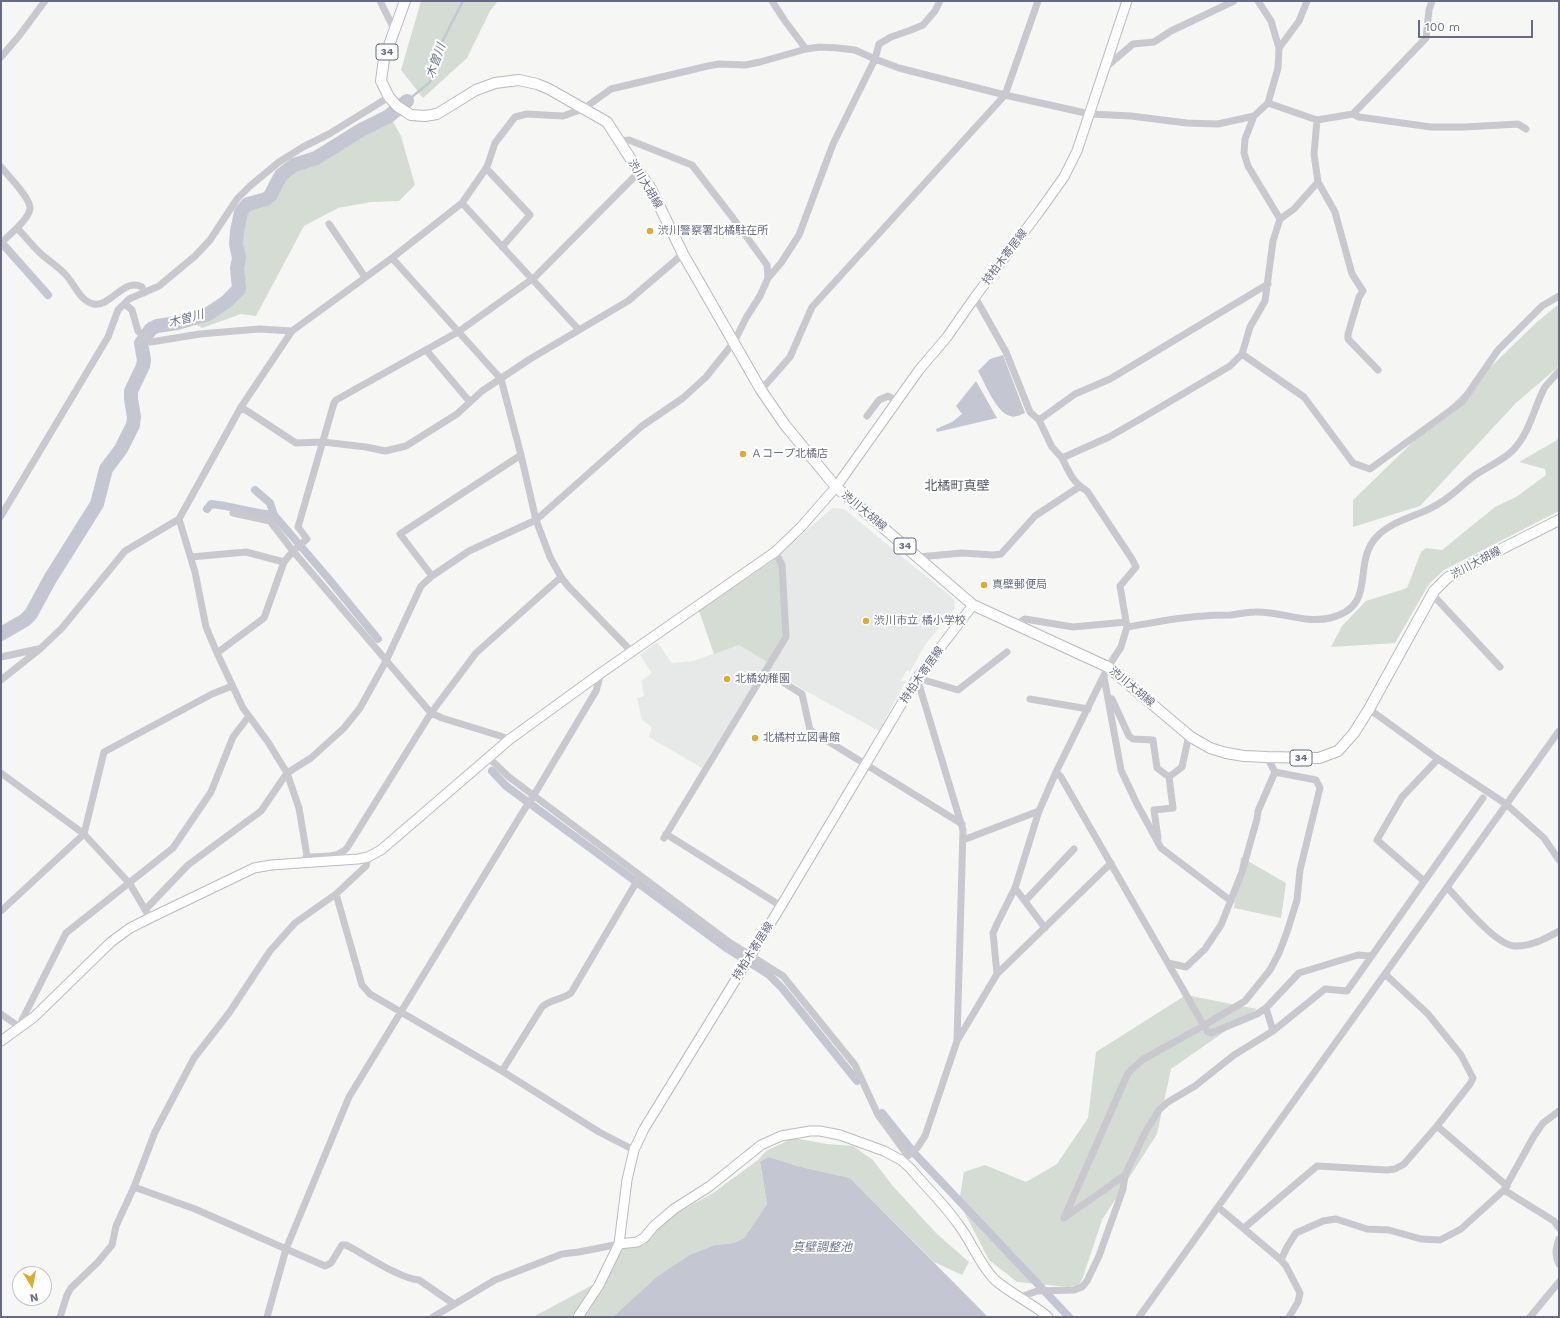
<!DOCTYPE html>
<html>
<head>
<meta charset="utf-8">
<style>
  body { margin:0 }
  #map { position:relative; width:1560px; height:1318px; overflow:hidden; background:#f6f7f4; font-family:"Work Sans",sans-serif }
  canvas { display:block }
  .frame { position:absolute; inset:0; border:2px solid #676985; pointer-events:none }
  .north { position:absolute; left:12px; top:1266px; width:40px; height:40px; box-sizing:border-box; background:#fff; border:1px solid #c2c3ce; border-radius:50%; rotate:170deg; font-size:11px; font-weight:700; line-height:16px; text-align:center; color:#676985 }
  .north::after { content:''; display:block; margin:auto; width:14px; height:18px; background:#e0ab2c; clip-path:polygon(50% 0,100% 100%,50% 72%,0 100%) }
  .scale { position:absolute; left:1418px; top:20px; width:115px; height:18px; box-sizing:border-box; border:2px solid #676985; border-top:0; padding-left:5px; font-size:12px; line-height:14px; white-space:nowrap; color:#676985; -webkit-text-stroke:3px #fff; paint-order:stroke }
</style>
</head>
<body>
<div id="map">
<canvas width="1560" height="1318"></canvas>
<div class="frame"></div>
<div class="north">N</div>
<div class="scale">100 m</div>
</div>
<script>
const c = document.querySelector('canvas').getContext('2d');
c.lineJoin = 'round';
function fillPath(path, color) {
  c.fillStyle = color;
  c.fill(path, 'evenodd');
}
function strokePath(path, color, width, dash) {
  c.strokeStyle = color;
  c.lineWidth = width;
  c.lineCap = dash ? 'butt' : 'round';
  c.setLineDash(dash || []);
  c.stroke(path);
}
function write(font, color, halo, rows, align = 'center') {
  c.font = font + ' "Work Sans","Noto Sans JP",sans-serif';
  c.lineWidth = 4;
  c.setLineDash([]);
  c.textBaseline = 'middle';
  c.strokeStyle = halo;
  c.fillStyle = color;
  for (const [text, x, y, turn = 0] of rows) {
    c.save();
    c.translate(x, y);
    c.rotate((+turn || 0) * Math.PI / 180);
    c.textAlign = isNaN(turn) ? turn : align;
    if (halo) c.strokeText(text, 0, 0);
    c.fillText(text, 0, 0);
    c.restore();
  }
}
const built = new Path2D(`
  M832 508 844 509 954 599 955 608 925 645 910 672 907 670 901 680 905 682 879 731 806 691 770 669 779 555Z
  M657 642 672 663 693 661 739 645 767 662 702 768 649 737 652 727 642 720 637 698 644 696 641 681 652 673 640 655Z`);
const green = new Path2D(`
  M421 1H498L490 11 467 58 423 98 401 70Z
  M391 118 401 136 415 185 399 201 371 202 338 208 304 226 256 316 241 314 202 328 192 322C211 317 229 305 241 289L238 268 240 258 239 231 243 213 246 209 254 203 267 201 272 198 286 172 291 169 302 164 317 161 362 131Z
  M1559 304V366L1516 403 1420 506 1353 527V500L1537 322Z
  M1559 436V511L1444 570 1429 584 1395 643 1331 647 1342 626 1366 601 1407 588 1421 552 1426 548 1442 550 1495 507 1516 497 1546 475 1545 469 1519 462 1557 440Z
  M775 559 780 566 784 634 767 662 739 645 714 654 699 611Z
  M1241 857 1286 883 1281 918 1234 908Z
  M1186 995 1257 1009 1171 1069 1157 1134 1102 1220 1083 1277 1079 1285 1069 1287 1017 1282 989 1260 959 1202 964 1172 985 1165 1026 1182 1057 1164 1088 1118 1096 1052Z
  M793 1138 827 1144 853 1146 873 1160 892 1185 936 1233 969 1262 962 1275 934 1262 850 1178 797 1166 769 1157 760 1163 767 1204 744 1238 734 1243 715 1245 613 1317H533L600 1281 622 1247 633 1248 645 1244 656 1230 677 1213 713 1193 758 1160 766 1151Z`);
const water = new Path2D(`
  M1003 355 1025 413C1020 415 1015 418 1010 416 996 412 985 383 978 371L990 359Z
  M976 381 997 418 937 432 936 429 952 422 962 414 956 406Z
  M769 1157 797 1166 850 1178 988 1317H613L658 1276 690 1255 715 1245 734 1243 744 1238 767 1204 760 1162Z`);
const stream = new Path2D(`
  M407 101 430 82 435 61 442 42 463 1`);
const canal = new Path2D(`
  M1 242 48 295
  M255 490 270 503 274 515 328 578 378 639
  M207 509 211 504C232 506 252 513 274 515
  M492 771 506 786 725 947 768 974 782 988 857 1081
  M882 1113 915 1154 1069 1317`);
const river = new Path2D(`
  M1 634 25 620 31 614 50 579 97 504 106 469 121 449 133 425 134 417 131 399V391L143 366 144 360 141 343 151 329 157 326 177 323 208 314 226 302 239 289 237 268 239 258 236 244 237 231 241 212 245 207 248 204 266 199 270 196 281 175 290 168 294 165 316 158 361 130 389 116 407 101`);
const street = new Path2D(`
  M380 1 395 31
  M772 1 785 21 806 49
  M1279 48 1299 21 1307 1
  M1 57 19 36 45 1
  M1106 67 1133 44 1154 42 1171 31 1234 1
  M1268 103 1317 120 1353 114 1359 117 1431 127H1465L1518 124 1526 129
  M1353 114 1426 38 1429 10 1432 1
  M620 141 629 140 692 165 733 218 767 265 768 278
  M1 167C8 176 31 198 30 209 29 216 22 223 17 228 24 235 31 244 38 251 46 259 56 265 64 273 74 282 79 301 94 304 111 307 124 277 142 287L144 293
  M486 168 530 215 502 247
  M1318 182 1335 212 1352 274 1363 291 1359 297 1348 334V339L1378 370
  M462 203 579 330
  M1280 219 1294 209 1318 182 1314 154 1317 120
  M329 224 365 277
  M1 243 17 228
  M392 258 501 379 521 455 536 520 550 557 561 577 568 586 632 652
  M975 297 1006 352 1030 412 1039 420 1052 447 1062 458 1109 437 1142 418 1230 366 1242 354 1250 327 1265 301 1273 241 1280 219 1248 166 1244 153 1245 139 1254 116 1268 103 1278 68 1279 48 1271 21 1258 1
  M125 304 132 310 138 331 151 342 200 334 259 329 292 331
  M426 350 470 402
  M1242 354 1304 397 1353 463 1370 469 1462 402 1498 350 1542 306 1559 296
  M761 390 790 357 812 307 1005 95 1038 1
  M241 407 296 443 323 442 366 447 385 451 406 446 457 414 482 391 530 359 628 301 683 254
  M867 416 879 400 888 396 897 401
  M1039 420 1075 394 1110 379 1268 284
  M1062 458C1069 472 1073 483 1087 491L1132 559 1136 567 1120 586 1127 627
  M233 513 270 521 293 551 431 713 442 718 510 739
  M1 516 108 337 118 310 129 299 159 286 195 256 210 240 237 199 250 186 279 162 303 147 329 134 389 97
  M179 519 195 572 206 627 217 653
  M191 557 246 552 284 562
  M918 557 962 553 993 555 1001 554 1035 516 1079 487
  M432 576 400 534 521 455
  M1432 594 1500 667
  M1016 625 1025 619 1073 627 1126 622
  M1 657 38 649
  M765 671 802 694 810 730 962 824
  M1104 677 1121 770 1137 804 1161 848 1231 901
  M1 680 40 649 62 628 125 551 179 519 241 407 292 331 392 258 462 203 487 167 495 143 515 117 527 114 563 116 583 109 611 89 708 66 719 64 745 65 760 62 806 49 819 47 838 48 855 50 875 59 899 68 1005 95 1090 114 1131 116 1187 123 1218 124 1254 116
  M1108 698 1112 699 1129 736 1133 739 1153 740 1157 768 1169 777
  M1030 699 1088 709
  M1369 709 1438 759 1506 804 1544 838 1559 860
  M489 758 509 777 729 942 783 976 855 1065 878 1115 908 1156
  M1 773 84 834 130 884 150 918
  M666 834 781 906
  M664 838 786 637 782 565 775 552
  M1158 838 1154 810 1173 808 1169 777 1182 767 1189 735
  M963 840 1039 811
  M306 857C320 856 337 859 347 848L431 713 476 653 561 577
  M308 862 299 808 287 773 268 742 243 708 217 653 264 618 284 562 293 551 307 539 298 527 334 403 336 400 458 332 535 277 639 172
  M1424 881 1377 840 1402 797 1438 759
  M1447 887C1460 901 1497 947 1516 946 1532 946 1545 939 1559 931
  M1015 888 1045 928
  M336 894 362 985 370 994 502 1071 599 1132 634 1150
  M1025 901 1074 849
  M145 910 188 865 261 811 287 773 311 758 344 728 360 708 386 661 421 586 432 576 469 551 536 520 642 426 683 398 706 377 734 342 746 318 760 296 768 278 781 263 799 235 833 144 875 59 879 44 891 37 911 30 923 25 935 11 940 1
  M1 911 84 834 104 752 212 694 232 686
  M1168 963 1186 967 1205 949 1221 925 1242 872 1257 819 1258 811 1275 772 1267 757
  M997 974 1111 863
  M1266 1008 1299 973 1358 955 1371 956
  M1 1014 21 1028 22 1020 66 933 173 848 211 792 233 737 249 716
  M1273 1031 1325 989 1347 991 1483 798
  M957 1041 997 974 993 933 997 924 1015 888 1039 811 1056 772 1108 667 1121 647 1127 627C1152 623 1179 617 1204 616 1213 615 1222 615 1231 615 1239 614 1247 612 1255 612 1281 611 1305 624 1330 618 1377 607 1353 567 1374 540 1388 522 1412 518 1431 508 1450 499 1458 488 1474 476 1485 468 1506 459 1514 449 1530 432 1534 407 1545 387 1549 382 1555 376 1559 371
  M502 1071 542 1007C550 999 562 1000 571 993L640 876
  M1437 1126 1507 1186
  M901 1160 917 1148 925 1136 957 1041 963 830 917 678 958 690 1007 652
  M1125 1175 1064 1218 1128 1073 1142 1060 1203 1026 1245 1001 1270 970 1279 953 1287 932 1297 900 1300 870 1320 788 1316 780 1275 772
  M134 1187 195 1209 325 1266 331 1263 342 1245H346C364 1254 400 1279 419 1280L454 1304
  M1504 1190 1554 1221 1559 1228
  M1218 1207 1281 1260
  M1244 1228 1317 1166 1387 1170 1395 1169 1404 1164 1437 1126 1470 1084 1473 1078 1461 1055 1428 1014 1385 974
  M1559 1239C1556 1248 1554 1255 1559 1264
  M1021 1297 1037 1291 1074 1290 1082 1287 1087 1281 1099 1256 1123 1189 1125 1175 1146 1131 1159 1110 1168 1102 1195 1086 1234 1055 1273 1031 1266 1008 1257 1014 1211 1033 1207 1031 1061 777 1056 772
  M60 1317 67 1295 71 1288 98 1262 112 1245 116 1226 134 1187 155 1132 194 1058 229 1013 270 951 295 923 336 894 366 866 368 857
  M267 1317 286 1249 349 1097 524 810 534 795 596 691 601 673
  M433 1317 495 1280 562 1254 579 1252 619 1244
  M1139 1317 1559 731
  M1289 1317 1298 1302 1300 1293 1286 1266 1281 1260 1287 1247 1296 1233 1323 1221 1336 1219 1367 1229 1389 1230 1421 1239 1440 1240 1461 1229 1504 1190 1534 1136 1543 1123 1559 1111
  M1530 1317 1559 1282`);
const secondary = new Path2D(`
  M1 1041 34 1017 111 942 130 928 150 918 254 868 271 865 358 859 368 857 381 850 510 739 601 673 775 552 801 527 836 487 919 370 947 337 975 297 1039 212 1064 177 1077 151 1127 1
  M619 1244 637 1242 644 1238 654 1226 674 1209 710 1186 761 1145 781 1136 810 1131H820L840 1135 884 1151 901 1160 910 1168C926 1187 944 1204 958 1224 972 1242 979 1264 995 1280 1011 1294 1032 1303 1048 1317
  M578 1317 599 1285 619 1244 627 1180 634 1150 644 1129 781 906 908 693 917 678 973 605`);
const primary = new Path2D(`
  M405 1 384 59 381 81 389 97 397 106 411 115 425 116 437 114 476 90 495 83 519 80 537 84 549 89 607 122 639 172 650 187 683 254 761 390 785 425 836 487 973 605 1108 667 1191 737 1210 748 1226 753 1244 756 1267 757 1319 758 1338 751 1354 733 1369 709 1434 591 1447 578 1460 570 1559 520`);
const markers = [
  [650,231,4,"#e0ab2c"],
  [743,454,4,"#e0ab2c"],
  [984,585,4,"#e0ab2c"],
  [866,621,4,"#e0ab2c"],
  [727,679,4,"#e0ab2c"],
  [755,738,4,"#e0ab2c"]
];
const shields = [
  [387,52,22],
  [905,546,22],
  [1301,758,22]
];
const shieldNames = [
  ["34",387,52],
  ["34",905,546],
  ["34",1301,758]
];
const streetNames = [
  ["渋川大胡線",645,184,59],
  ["持柏木寄居線",1005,257,-53],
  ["渋川大胡線",864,511,40],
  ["渋川大胡線",1476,563,-28],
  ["持柏木寄居線",922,675,-55],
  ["渋川大胡線",1132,687,40],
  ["持柏木寄居線",753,951,-58]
];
const poiNames = [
  ["渋川警察署北橘駐在所",658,231],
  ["Ａコープ北橘店",751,454],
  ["真壁郵便局",992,585],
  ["渋川市立 橘小学校",874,621],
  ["北橘幼稚園",735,679],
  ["北橘村立図書館",763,738]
];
const waterNames = [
  ["木曽川",436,61,-70],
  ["木曽川",186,319,-15],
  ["真壁調整池",822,1247]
];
const quarterNames = [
  ["北橘町真壁",957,486]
];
fillPath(built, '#e7e8e8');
fillPath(green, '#d4dcd4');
fillPath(water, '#c4c7d1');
strokePath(stream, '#c4c7d1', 2.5);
strokePath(canal, '#c4c7d1', 8);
strokePath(river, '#c4c7d1', 14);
strokePath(secondary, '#babac2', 11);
strokePath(primary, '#b8b9c0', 12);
strokePath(street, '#c8c8ce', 7);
strokePath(secondary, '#fff', 9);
strokePath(primary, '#fff', 10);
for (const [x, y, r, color] of markers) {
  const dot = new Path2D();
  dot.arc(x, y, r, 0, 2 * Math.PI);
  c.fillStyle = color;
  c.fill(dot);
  strokePath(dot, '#fff', 1.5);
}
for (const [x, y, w] of shields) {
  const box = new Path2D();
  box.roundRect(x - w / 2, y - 8, w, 16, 3);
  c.fillStyle = '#fff';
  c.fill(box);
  strokePath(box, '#676985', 1);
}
write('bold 10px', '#676985', null, shieldNames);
write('11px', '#676985', '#fff', streetNames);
write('11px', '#676985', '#fff', poiNames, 'left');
write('italic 12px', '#6d768f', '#fff', waterNames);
write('13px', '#55576a', '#fff', quarterNames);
</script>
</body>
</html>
